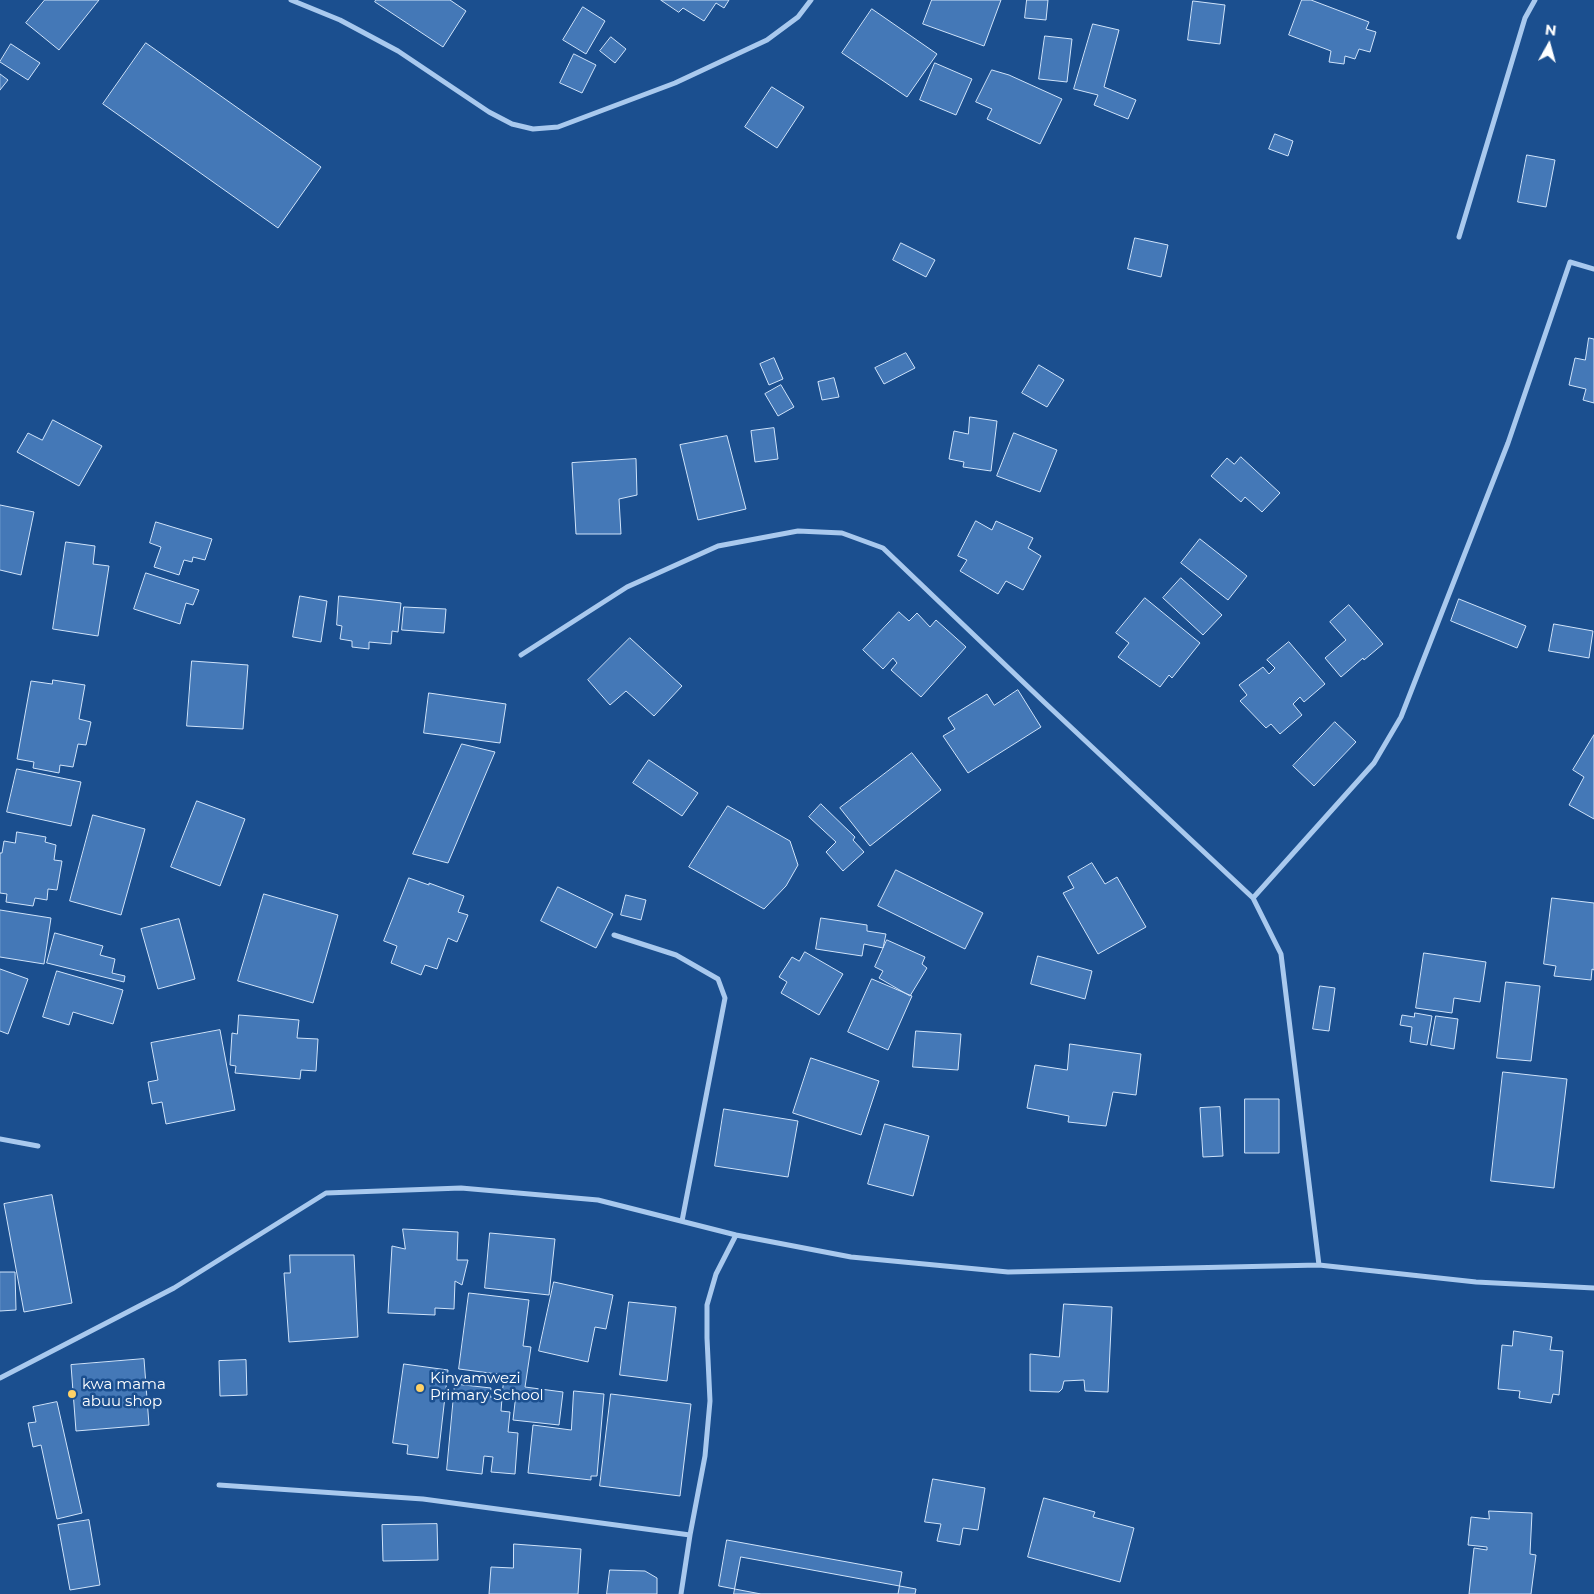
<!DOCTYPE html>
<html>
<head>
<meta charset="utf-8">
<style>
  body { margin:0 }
  #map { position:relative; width:1594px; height:1594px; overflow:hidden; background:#1b4f8f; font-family:Montserrat,sans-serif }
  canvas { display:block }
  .north { position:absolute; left:1524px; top:20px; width:50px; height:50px; -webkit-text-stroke:4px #1b4f8f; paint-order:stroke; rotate:7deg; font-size:14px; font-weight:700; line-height:20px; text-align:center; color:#fff }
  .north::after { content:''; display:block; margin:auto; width:18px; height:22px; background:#fff; clip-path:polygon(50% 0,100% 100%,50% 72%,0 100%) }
</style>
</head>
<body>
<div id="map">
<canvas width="1594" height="1594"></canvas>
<div class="north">N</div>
</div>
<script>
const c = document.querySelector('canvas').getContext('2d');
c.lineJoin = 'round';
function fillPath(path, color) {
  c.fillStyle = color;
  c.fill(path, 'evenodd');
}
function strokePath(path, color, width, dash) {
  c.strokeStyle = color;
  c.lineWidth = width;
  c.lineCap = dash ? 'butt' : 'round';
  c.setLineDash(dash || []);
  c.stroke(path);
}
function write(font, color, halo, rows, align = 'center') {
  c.font = font + ' Montserrat,sans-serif';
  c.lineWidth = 5;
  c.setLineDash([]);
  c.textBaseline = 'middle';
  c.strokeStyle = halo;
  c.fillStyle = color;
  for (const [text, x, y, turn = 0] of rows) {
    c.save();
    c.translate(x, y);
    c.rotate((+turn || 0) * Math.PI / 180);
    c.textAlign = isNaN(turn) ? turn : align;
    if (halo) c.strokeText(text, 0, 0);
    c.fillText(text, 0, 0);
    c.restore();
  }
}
const building = new Path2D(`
  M45 0H99L59 50 26 23Z
  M376 0H450L466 11 443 47 375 2Z
  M661 0H729L724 8 716 3 704 21 683 8 679 12Z
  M932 0H1001L984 46 923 24Z
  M1027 0H1048L1046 20 1025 18Z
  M1302 0H1311L1369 22 1366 29 1376 32 1370 52 1359 49 1355 59 1345 56 1344 64 1329 62 1331 51 1289 35Z
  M1193 1 1225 5 1220 44 1188 40Z
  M583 7 605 21 586 54 563 40Z
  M872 9 937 54 907 97 842 53Z
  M1093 24 1119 30 1104 87 1136 100 1128 119 1094 105 1098 95 1074 89Z
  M1045 36 1072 39 1067 82 1039 79Z
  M611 37 626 49 615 63 600 51Z
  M146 43 321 167 278 228 103 104Z
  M11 44 40 63 28 80 0 62Z
  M574 54 596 65 582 93 560 83Z
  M935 63 972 79 956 115 920 100Z
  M992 70 1009 75 1062 99 1040 144 987 119 992 109 976 102Z
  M0 74 8 80 0 90Z
  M772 87 804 107 777 148 745 127Z
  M1275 134 1293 141 1288 156 1269 149Z
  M1527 155 1555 160 1546 207 1518 202Z
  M1135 238 1168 245 1161 277 1128 269Z
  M901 243 935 260 926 277 893 260Z
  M1589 338 1594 339V403L1583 400 1586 389 1569 385 1575 358 1585 360Z
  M906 353 915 368 884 384 875 368Z
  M774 358 783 379 769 385 760 364Z
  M1039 365 1064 380 1047 407 1022 393Z
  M834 378 839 397 822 400 818 382Z
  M781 385 794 407 778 416 765 394Z
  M970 417 997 421 991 471 963 467 964 462 949 459 954 431 968 434Z
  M53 420 102 446 79 486 17 452 28 433 42 440Z
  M774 428 778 459 755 462 751 431Z
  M1014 433 1057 450 1040 492 997 476Z
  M727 436 746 509 698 520 680 445Z
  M1241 457 1280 493 1262 512 1245 497 1241 502 1211 476 1227 458 1234 464Z
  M636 459 637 495 619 499 621 534H576L572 463Z
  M0 505 34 512 21 575 0 570Z
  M976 521 992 530 996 521 1033 538 1028 548 1041 556 1023 590 1006 581 998 594 960 571 967 560 958 556Z
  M156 522 212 539 205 560 193 557 192 562 184 560 179 575 154 567 161 547 150 543Z
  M1200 539 1247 576 1228 600 1181 563Z
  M66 542 95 546 93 564 109 566 98 636 53 629Z
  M146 573 199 590 193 605 186 603 180 624 134 609Z
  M1181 578 1222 615 1203 635 1163 598Z
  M300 596 327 601 321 642 293 637Z
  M339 596 401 603 398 632 392 631 391 644 369 642V649L352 647V641L340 639 342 626 337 625Z
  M1145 598 1200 643 1172 678 1169 675 1160 687 1118 657 1129 643 1116 633Z
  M1459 599 1526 626 1517 648 1451 621Z
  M1349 605 1383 644 1364 660 1363 658 1341 677 1325 658 1346 640 1330 622Z
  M404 607 446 609 444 633 402 630Z
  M899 612 909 621 917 613 930 627 936 620 966 647 921 697 891 670 897 663 893 658 883 669 863 650Z
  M1554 624 1593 631 1589 658 1549 651Z
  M630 638 682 686 654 716 626 691 610 705 588 680Z
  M1289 642 1325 684 1304 702 1300 697 1293 704 1302 715 1280 734 1271 724 1266 728 1240 701 1247 695 1239 685 1263 667 1269 674 1275 668 1267 660Z
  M192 661 248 665 243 729 187 726Z
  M53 680 85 685 79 719 91 722 86 745 78 744 73 767 60 765 59 773 33 768 34 762 17 759 31 681 52 684Z
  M1018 690 1041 727 968 773 943 736 955 729 948 718 987 694 994 705Z
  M429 693 506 704 500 743 424 733Z
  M1335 722 1356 742 1314 786 1293 766Z
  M1594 735V819L1569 805 1584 777 1573 770Z
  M462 744 495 752 448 863 413 854Z
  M912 753 941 790 870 846 840 808Z
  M649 760 698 793 682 816 633 783Z
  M17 769 81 782 71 826 7 812Z
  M197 801 245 819 220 886 171 867Z
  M821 804 855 837 853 840 864 852 843 871 826 852 836 842 809 817Z
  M728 806 790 841 798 865 786 886 764 909 689 867Z
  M93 815 145 829 121 915 70 901Z
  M17 832 46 837 45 842 56 845 54 860 62 861 57 890 48 889 47 900 35 898 33 906 6 902 7 894 0 893V853H2L4 841 15 843Z
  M1092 863 1105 884 1117 877 1146 927 1098 954 1063 893 1074 888 1068 877Z
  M896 870 983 913 965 949 878 906Z
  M409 878 429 885V883L464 896 458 912 468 915 457 942 448 938 437 969 425 965 421 975 391 963 397 946 384 941Z
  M558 887 613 914 596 948 541 921Z
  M264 894 338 915 313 1003 238 981Z
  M626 895 646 900 641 920 621 915Z
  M1552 898 1594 903V970L1592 969 1591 980 1554 976 1556 966 1544 964Z
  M0 910 51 918 44 964 0 957Z
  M821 918 867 925V931L886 934 883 948 864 944 862 956 816 949Z
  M179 919 195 979 158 989 141 929Z
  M55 933 103 946 100 955 115 959 112 973 125 976 124 982 47 963Z
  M887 940 925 957 922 964 927 968 910 996 879 978 883 971 875 967Z
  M805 952 843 974 819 1015 781 993 787 982 779 977 792 957 799 961Z
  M1424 953 1486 962 1480 1002 1454 998 1452 1013 1416 1008Z
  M1038 956 1092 971 1085 999 1031 984Z
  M0 969 28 979 8 1034 0 1031Z
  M57 971 123 990 113 1024 73 1012 69 1025 43 1017Z
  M872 979 912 996 888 1050 848 1032Z
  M1506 982 1540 986 1531 1061 1497 1058Z
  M1320 986 1335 988 1329 1031 1313 1029Z
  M1415 1013 1432 1016 1427 1045 1410 1042 1412 1027 1400 1025 1402 1015 1414 1017Z
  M239 1015 299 1020 297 1038 318 1039 316 1071 301 1070 300 1079 235 1073 236 1066 230 1065 232 1033 237 1034Z
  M1436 1016 1458 1019 1454 1049 1431 1045Z
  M220 1030 235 1110 166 1124 162 1102 152 1104 148 1082 158 1080 151 1043Z
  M916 1031 961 1034 958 1070 913 1067Z
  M1070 1044 1141 1054 1136 1095 1113 1092 1106 1126 1068 1122 1069 1116 1027 1108 1035 1065 1067 1070Z
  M811 1058 879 1081 861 1135 793 1113Z
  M1503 1072 1567 1079 1554 1188 1491 1181Z
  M1245 1099H1279V1153H1245Z
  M1220 1107 1223 1156 1203 1157 1200 1108Z
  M724 1109 798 1121 788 1177 715 1166Z
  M885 1124 929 1136 913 1196 868 1184Z
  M52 1195 72 1303 24 1312 4 1204Z
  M403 1229 458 1232 457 1260H468L462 1285 455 1281 454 1309 435 1308V1315L388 1313 392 1246 405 1249Z
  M490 1233 555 1239 549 1295 485 1288Z
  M290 1255H354L358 1337 289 1342 284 1273H290Z
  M0 1272H15L16 1310 0 1311Z
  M554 1282 613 1295 606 1329 595 1327 588 1362 539 1351Z
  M469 1293 529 1300 523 1346 531 1347 525 1387 563 1392 559 1425 513 1420 516 1394 502 1392 505 1375 459 1369Z
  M629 1302 676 1307 667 1381 620 1375Z
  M1064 1304 1112 1307 1108 1392 1085 1391 1084 1380 1064 1381 1062 1389 1059 1392 1030 1391V1354L1059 1357Z
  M1514 1331 1552 1337 1550 1350 1563 1351 1559 1395 1553 1394 1551 1403 1519 1398 1520 1391 1498 1389 1502 1345 1512 1346Z
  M144 1359 149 1425 76 1431 71 1365Z
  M246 1360 247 1395 220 1396 219 1361Z
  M404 1364 448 1370 438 1458 407 1454 408 1445 393 1443Z
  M455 1384 491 1388 490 1397 502 1398 501 1411 510 1412 508 1432 518 1433 515 1474 491 1472 493 1457 484 1456 482 1474 447 1470Z
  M574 1391 604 1394 597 1476H591V1480L528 1473 533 1425 571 1430Z
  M611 1394 691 1404 680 1496 600 1486Z
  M57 1402 82 1513 57 1519 41 1445 33 1447 28 1423 36 1422 33 1407Z
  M933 1479 985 1488 978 1530 963 1528 960 1545 937 1541 941 1524 925 1522Z
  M1044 1498 1095 1512 1093 1517 1134 1528 1120 1582 1028 1557Z
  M1489 1511 1532 1513 1530 1554 1536 1555 1531 1594H1469L1474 1548 1487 1550V1547L1468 1545 1471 1517 1489 1519Z
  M89 1520 100 1585 70 1590 58 1525Z
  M437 1524 438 1560 383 1561 382 1525Z
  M727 1540 902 1572 898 1594H761L719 1586Z
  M514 1544 581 1549 578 1594H489L491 1567 513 1568Z
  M741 1557 916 1589 915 1594H734Z
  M610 1570 645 1571 657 1578V1594H607Z`);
const street = new Path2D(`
  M291 0 340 20 398 51 489 112 512 124 533 129 558 127 675 83 767 40 798 17 811 0
  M1459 237 1525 18 1535 0
  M521 655 627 587 718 546 798 531 842 533 883 548 1044 702 1253 898 1281 954 1319 1265
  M1253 898 1374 763 1401 717 1508 443 1570 262 1594 269
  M614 935 676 955 718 979 725 998 682 1221
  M0 1139 38 1146
  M0 1378 174 1288 326 1193 461 1188 598 1200 736 1235 851 1257 1008 1272 1319 1265 1476 1282 1594 1288
  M219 1485 423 1499 690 1535
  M681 1594 690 1535 705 1456 710 1401 707 1338V1305L716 1274 736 1235`);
const markers = [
  [420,1388,5,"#ffd166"],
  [72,1394,5,"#ffd166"]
];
const poiNames = [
  ["Kinyamwezi",430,1379],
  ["Primary School",430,1396],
  ["kwa mama",82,1385],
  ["abuu shop",82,1402]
];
fillPath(building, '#4478b7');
strokePath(building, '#cfe3fa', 1);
strokePath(street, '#a9c9ee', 5);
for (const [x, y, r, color] of markers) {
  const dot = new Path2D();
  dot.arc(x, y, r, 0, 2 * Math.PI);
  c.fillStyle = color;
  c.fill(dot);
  strokePath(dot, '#1b4f8f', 2);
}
write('15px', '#fff', '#1b4f8f', poiNames, 'left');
</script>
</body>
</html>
